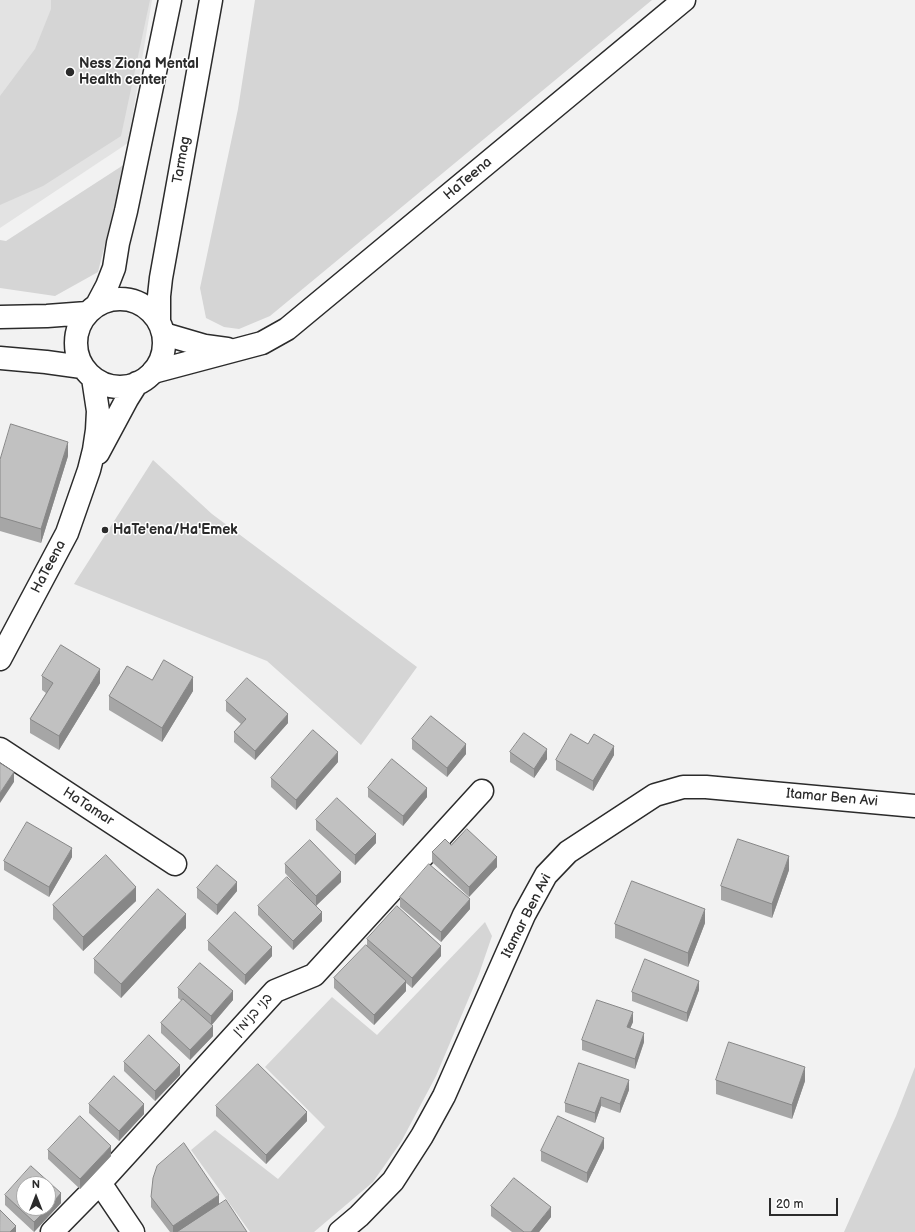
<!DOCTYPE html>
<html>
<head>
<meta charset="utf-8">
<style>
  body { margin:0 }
  #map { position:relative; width:915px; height:1232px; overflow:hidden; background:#f2f2f2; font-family:"Balsamiq Sans",sans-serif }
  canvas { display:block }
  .north { position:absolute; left:16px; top:1176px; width:40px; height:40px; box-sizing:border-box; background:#fff; border:1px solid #aaa; border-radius:50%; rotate:0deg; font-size:11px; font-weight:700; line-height:16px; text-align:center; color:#2b2b2b }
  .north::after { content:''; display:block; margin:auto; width:14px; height:18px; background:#2b2b2b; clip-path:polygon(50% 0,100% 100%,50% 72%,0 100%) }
  .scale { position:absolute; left:769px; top:1198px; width:69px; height:18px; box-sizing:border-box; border:2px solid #2b2b2b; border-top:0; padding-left:5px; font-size:12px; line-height:14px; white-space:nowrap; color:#2b2b2b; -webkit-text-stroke:3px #fff; paint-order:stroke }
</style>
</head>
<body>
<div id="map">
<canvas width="915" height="1232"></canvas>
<div class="north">N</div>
<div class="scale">20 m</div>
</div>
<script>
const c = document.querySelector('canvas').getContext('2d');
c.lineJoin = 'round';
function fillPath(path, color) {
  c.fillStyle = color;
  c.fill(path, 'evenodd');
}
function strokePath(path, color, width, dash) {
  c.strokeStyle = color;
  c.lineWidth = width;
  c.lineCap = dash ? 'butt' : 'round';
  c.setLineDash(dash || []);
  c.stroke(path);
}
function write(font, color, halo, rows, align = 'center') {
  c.font = font + ' "Balsamiq Sans","Playpen Sans Hebrew",sans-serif';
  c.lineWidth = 3;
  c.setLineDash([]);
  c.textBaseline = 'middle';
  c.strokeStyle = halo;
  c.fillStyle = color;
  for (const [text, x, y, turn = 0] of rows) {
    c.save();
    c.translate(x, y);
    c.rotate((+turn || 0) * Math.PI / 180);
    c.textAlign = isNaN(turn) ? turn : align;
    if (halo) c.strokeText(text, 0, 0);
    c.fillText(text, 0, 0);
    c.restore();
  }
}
const built = new Path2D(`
  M0 0H152L128 143 0 228Z`);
const green = new Path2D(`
  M51 0H150L121 136 43 186 0 205V96L35 49 51 9Z
  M255 0H652L270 316 239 329 224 327 206 318 200 288 238 109Z
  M125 164 98 272 55 296 0 288V240L6 241Z
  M153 460 212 514 417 667 361 745 267 661 74 584Z
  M485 922 492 936 479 974 436 1076 401 1142 373 1182 314 1232H250L191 1150 215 1130 278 1179 325 1127 265 1067 332 997 377 1035Z
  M915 1067V1232H844L896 1116Z`);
const minor = new Path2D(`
  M164 334 205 346 227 349
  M153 372 262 343 287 329 684 0
  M0 749 175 864
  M100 1183 133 1232
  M52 1232 100 1183 275 991 314 975 482 791
  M340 1232 359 1216 393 1181 422 1136 444 1096 524 915 546 875 568 852 655 795 683 787H706L915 806`);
const tertiary = new Path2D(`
  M76 343a44 44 0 1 1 88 0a44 44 0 1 1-88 0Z
  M98 303 107 286 114 268 118 243 126 211 170 0
  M0 317 47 316 87 313
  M159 321V296L161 278 211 0
  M0 358 46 362 82 367
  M98 453 127 399 137 383
  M0 659 67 533 89 470 94 450 97 430 98 411 93 378`);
const wall = new Path2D(`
  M68 456 41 543 0 531V460Z
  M42 676 100 683 59 750 30 733V719L46 693 42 690Z
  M152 680 193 691 162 742 109 710V696Z
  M226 701 288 723 255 760 234 742V732L241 724 226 711Z
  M412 739 466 754 447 777 412 749Z
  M588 744 614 755 593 791 556 770V760Z
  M510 752 547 759 534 778 510 762Z
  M338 762 296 810 271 787V778Z
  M368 788 427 797 403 826 368 797Z
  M316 820 376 843 355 865 316 830Z
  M451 845 497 867 469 897 432 862V852Z
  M72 857 49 897 4 870V861Z
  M285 864 341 882 316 905 322 921 293 950 258 915V906L301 891 285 873Z
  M789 870 772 918 721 900V886Z
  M197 888 237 891 217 915 197 898Z
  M400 897 470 909 441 942 400 907Z
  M136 901 83 951 53 919V905Z
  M705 923 688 967 615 938V924Z
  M186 928 121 998 94 973V959Z
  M367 939 441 956 412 988 406 983V991L374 1025 334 988V978L367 946Z
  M208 941 272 956 245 985 208 950Z
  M178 988 233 1000 211 1025 213 1036 190 1060 161 1033V1023L182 1001 178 998Z
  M699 990 687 1022 632 1001V992Z
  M633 1022 630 1028 644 1042 635 1069 582 1050V1040Z
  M124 1062 180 1075 155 1101 124 1071Z
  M716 1080 805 1081 792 1119 716 1094Z
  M629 1090 620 1113 601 1106 595 1123 565 1112V1103Z
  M89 1104 144 1114 119 1141 89 1113Z
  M216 1106 307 1121 266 1164 216 1116Z
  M604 1148 587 1183 541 1161V1151Z
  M48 1150 111 1156 80 1189 48 1159Z
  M5 1195 61 1203 34 1232 5 1205Z
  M151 1197 219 1204 247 1232H170L151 1207Z
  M491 1206 551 1217 539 1232H512L491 1216Z`);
const shadedWall = new Path2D(`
  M68 442V456L41 543V529Z
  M100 669V683L59 750V736Z
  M193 677V691L162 742V728Z
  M288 714V723L255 760V751Z
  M466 744V754L447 777V768Z
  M614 746V755L593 791V781Z
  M547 749V759L534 778V769Z
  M338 752V762L296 810V800Z
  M14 772V782L0 803V793Z
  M427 788V797L403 826V816Z
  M376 834V843L355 865V855Z
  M72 848V857L49 897V887Z
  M789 856V870L772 918V904Z
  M497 857V867L469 897V887Z
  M341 872V882L316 906V896Z
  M237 882V891L217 915V905Z
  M136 887V901L83 951V937Z
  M470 899V909L441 942V932Z
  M705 909V923L688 967V953Z
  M322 912V921L293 950V941Z
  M186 914V928L121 998V984Z
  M441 946V956L412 988V978Z
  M272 947V956L245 985V975Z
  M406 981V991L374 1025V1015Z
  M699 981V990L687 1022V1013Z
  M233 991V1000L211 1026V1016Z
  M633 1012V1022L627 1036V1027Z
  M213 1026V1036L190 1060V1050Z
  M644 1033V1042L635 1069V1059Z
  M180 1065V1075L155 1101V1091Z
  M805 1067V1081L792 1119V1105Z
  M629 1080V1090L620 1113V1104Z
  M601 1097V1106L595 1123V1113Z
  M144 1104V1114L119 1141V1131Z
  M307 1112V1121L266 1164V1155Z
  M604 1138V1148L587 1183V1173Z
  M111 1146V1156L80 1189V1179Z
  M61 1193V1203L34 1232V1222Z
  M219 1195V1204L178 1232H173V1226Z
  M551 1207V1217L539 1232H531Z
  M16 1226V1232H10Z`);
const building = new Path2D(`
  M11 424 68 442 41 529 0 517V460Z
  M61 645 100 669 59 736 30 719 53 683 42 676Z
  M164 660 193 677 162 728 109 696 127 666 152 680Z
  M247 678 288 714 255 751 234 732 246 719 226 701Z
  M431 716 466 744 447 768 412 739Z
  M313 730 338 752 296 800 271 778Z
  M524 733 547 749 534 769 510 752Z
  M571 734 588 744 594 734 614 746 593 781 556 760Z
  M392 759 427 788 403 816 368 788Z
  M0 763 14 772 0 793Z
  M337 798 376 834 355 855 316 820Z
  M27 822 72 848 49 887 4 861Z
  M467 829 497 857 469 887 432 852 445 839 451 845Z
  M738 839 789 856 772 904 721 886Z
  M310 840 341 872 316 896 285 864Z
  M106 855 136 887 83 937 53 905Z
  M429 864 470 899 441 932 400 897Z
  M217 865 237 882 217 905 197 888Z
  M287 877 322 912 293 941 258 906Z
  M632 881 705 909 688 953 615 924Z
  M158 889 186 914 121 984 94 959Z
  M397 906 441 946 412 978 367 939Z
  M235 912 272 947 245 975 208 941Z
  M366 945 406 981 374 1015 334 978Z
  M645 959 699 981 687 1013 632 992Z
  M200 963 233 991 211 1016 178 988Z
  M183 999 213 1026 190 1050 161 1023Z
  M597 1000 633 1012 627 1027 644 1033 635 1059 582 1040Z
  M149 1035 180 1065 155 1091 124 1062Z
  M729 1042 805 1067 792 1105 716 1080Z
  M579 1063 629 1080 620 1104 601 1097 595 1113 565 1103Z
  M258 1064 307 1112 266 1155 216 1106Z
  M114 1076 144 1104 119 1131 89 1104Z
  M80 1116 111 1146 80 1179 48 1150Z
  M558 1116 604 1138 587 1173 541 1151Z
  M184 1143 219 1195 173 1226 151 1197 153 1178 157 1166Z
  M31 1166 61 1193 48 1208V1184H24V1208H48L34 1222 5 1195Z
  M514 1178 551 1207 531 1232H524L491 1206Z
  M226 1200 247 1232H177Z
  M0 1210 16 1226 10 1232H0Z`);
const markers = [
  [70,72,5,"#2b2b2b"],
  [105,530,4,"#2b2b2b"]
];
const poiNames = [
  ["Ness Ziona Mental",79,64],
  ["Health center",79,80],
  ["HaTe'ena/Ha'Emek",113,530]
];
const streetNames = [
  ["Tarmag",182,160,-80],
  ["HaTeena",468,179,-40],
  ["HaTeena",49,567,-62],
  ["Itamar Ben Avi",832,798,5],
  ["HaTamar",88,807,33],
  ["Itamar Ben Avi",527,916,-63],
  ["בני בנימין",253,1015,-48]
];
fillPath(built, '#e3e3e3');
fillPath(green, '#d5d5d5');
strokePath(minor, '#2b2b2b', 25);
strokePath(tertiary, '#2b2b2b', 25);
strokePath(minor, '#fff', 22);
strokePath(tertiary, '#fff', 22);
fillPath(wall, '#a6a6a6');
fillPath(shadedWall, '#878787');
fillPath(building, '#c1c1c1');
strokePath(building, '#878787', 1);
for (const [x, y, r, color] of markers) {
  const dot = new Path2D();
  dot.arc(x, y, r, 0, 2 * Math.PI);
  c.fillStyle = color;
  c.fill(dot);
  strokePath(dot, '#fff', 1.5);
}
write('bold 14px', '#2b2b2b', '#fff', poiNames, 'left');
write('14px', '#2b2b2b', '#fff', streetNames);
</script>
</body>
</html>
